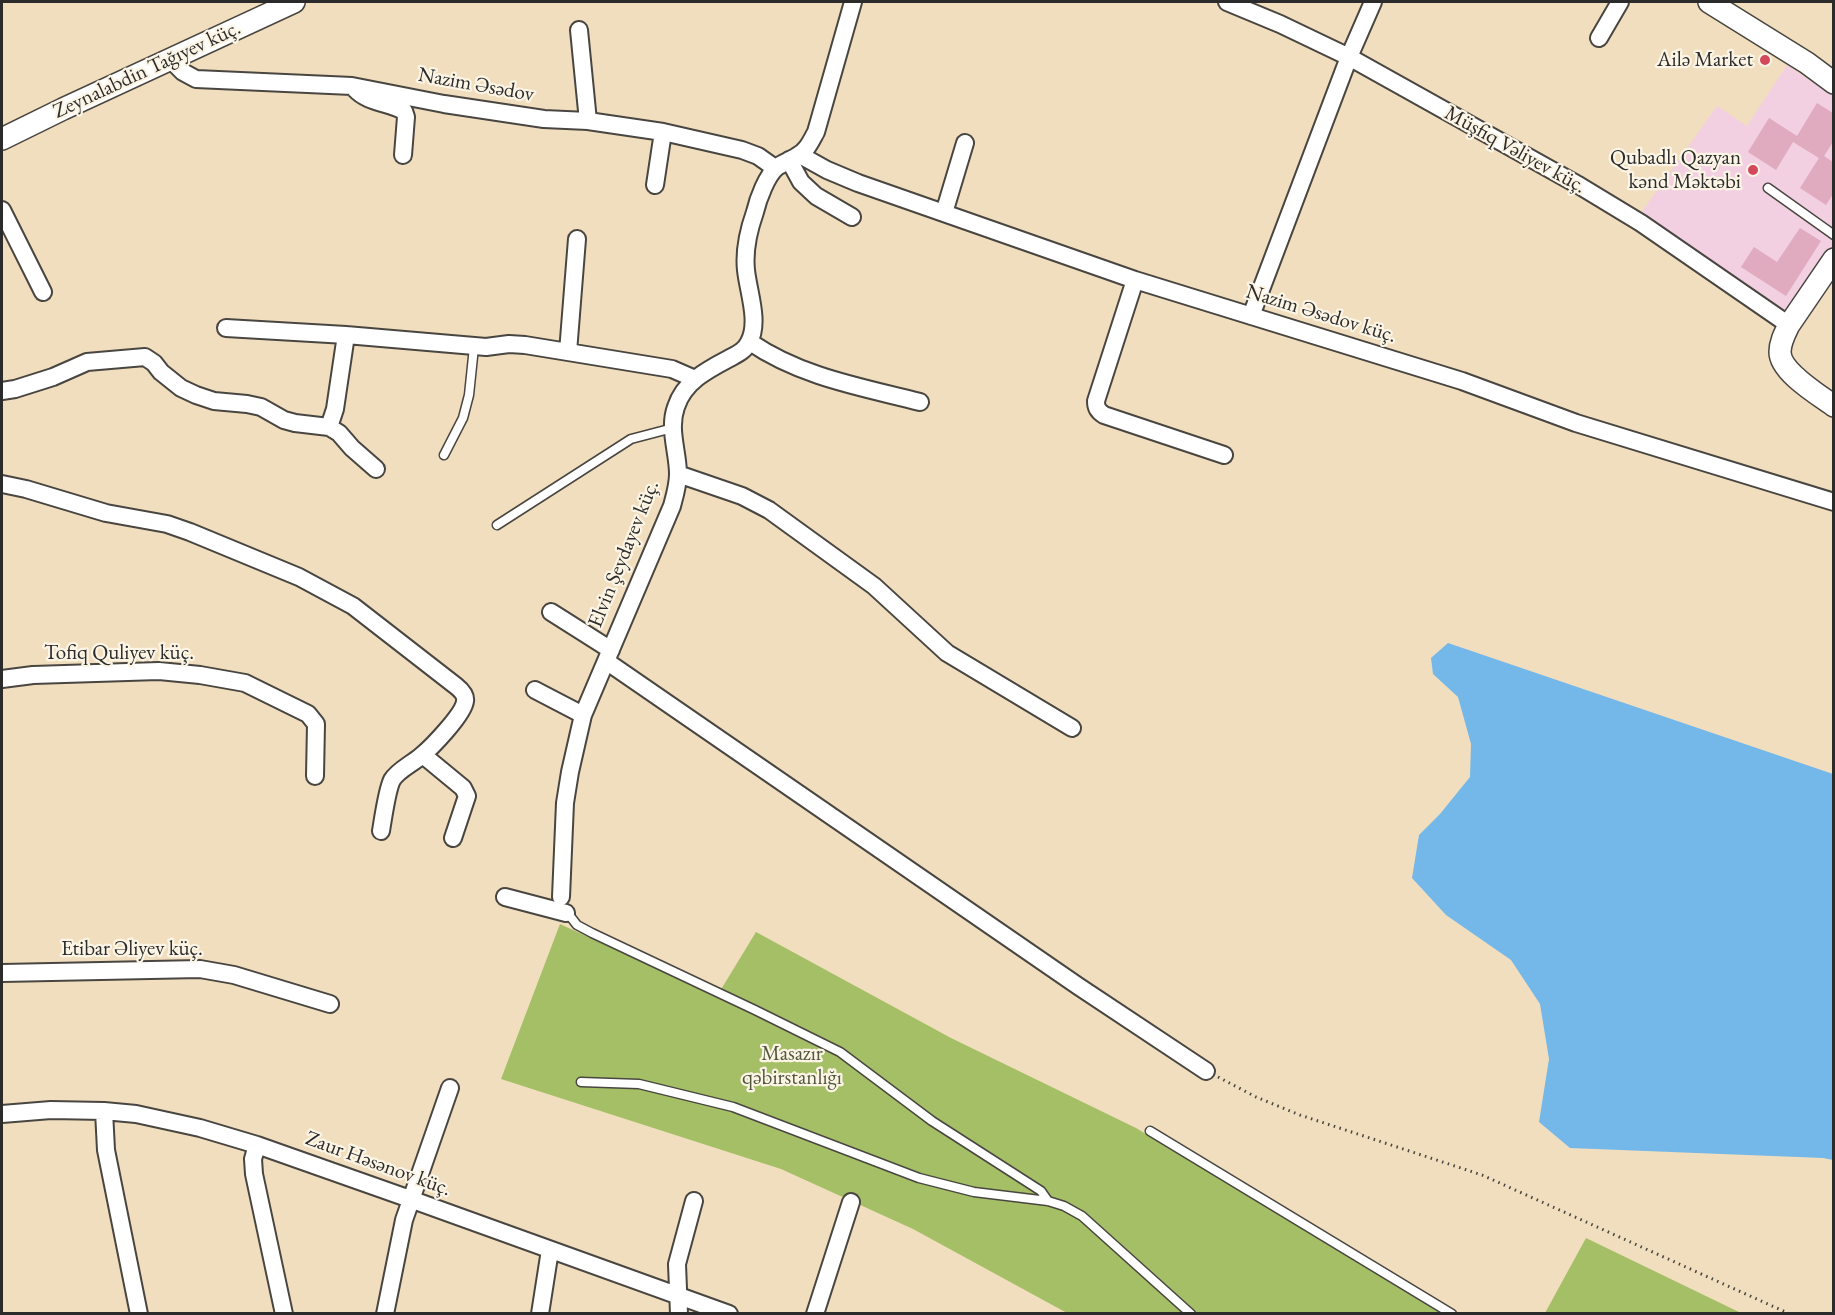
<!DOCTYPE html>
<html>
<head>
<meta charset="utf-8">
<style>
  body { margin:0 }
  #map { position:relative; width:1835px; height:1315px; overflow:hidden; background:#f1debe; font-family:"EB Garamond",serif }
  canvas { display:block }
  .frame { position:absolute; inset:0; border:3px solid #2b2b2b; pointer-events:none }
</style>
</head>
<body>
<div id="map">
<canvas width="1835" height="1315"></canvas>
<div class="frame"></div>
</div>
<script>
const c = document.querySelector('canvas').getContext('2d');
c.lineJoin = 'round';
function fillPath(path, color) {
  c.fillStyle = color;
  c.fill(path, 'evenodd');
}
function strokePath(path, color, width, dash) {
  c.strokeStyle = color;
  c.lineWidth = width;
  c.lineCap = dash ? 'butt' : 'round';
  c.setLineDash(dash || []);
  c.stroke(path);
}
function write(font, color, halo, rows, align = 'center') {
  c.font = font + ' "EB Garamond",serif';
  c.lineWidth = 4.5;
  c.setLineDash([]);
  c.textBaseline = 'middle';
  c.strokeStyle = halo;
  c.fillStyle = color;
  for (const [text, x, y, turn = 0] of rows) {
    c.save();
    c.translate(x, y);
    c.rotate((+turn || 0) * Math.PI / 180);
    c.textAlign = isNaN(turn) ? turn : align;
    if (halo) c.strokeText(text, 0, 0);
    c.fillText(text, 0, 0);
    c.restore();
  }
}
const built = new Path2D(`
  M1787 65 1833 96V246L1786 313 1641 213 1717 106 1747 126Z`);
const green = new Path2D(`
  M560 924 717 996 756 932 951 1038 1136 1128 1442 1313H1067L913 1229 781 1169 501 1079Z
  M1586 1238 1741 1313H1545Z`);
const water = new Path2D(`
  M1448 643 1833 774V1160L1823 1158 1570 1148 1539 1122 1549 1059 1540 1004 1511 960 1446 915 1412 878 1419 835 1440 814 1470 777 1471 744 1458 697 1433 674 1431 658Z`);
const building = new Path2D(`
  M1817 103 1833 113V142L1824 156 1833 162V194L1826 205 1800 188 1819 158 1793 142 1776 170 1748 152 1769 118 1797 136Z
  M1800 228 1821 241 1786 296 1741 267 1754 247 1777 262Z`);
const path = new Path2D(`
  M1218 1077 1256 1097 1300 1115 1482 1175 1790 1314`);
const service = new Path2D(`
  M1768 188 1834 235
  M444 455 463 418 469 395 474 347
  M497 525 631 439 673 428
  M566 911 577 925 592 933 755 1010 840 1052 932 1121 1041 1191 1048 1201
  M581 1082 639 1084 733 1107 919 1178 974 1192 1048 1201 1064 1206 1082 1216 1191 1314
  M1150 1131 1452 1314`);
const minor = new Path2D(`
  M1227 2 1280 24 1349 57 1580 186 1641 223 1789 325
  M579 30 588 121
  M1599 38 1620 2
  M170 59 183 72 196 79 352 86 444 104 544 119 588 121 663 132 742 150 758 156 775 168
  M355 89C368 103 387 102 404 111L406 117 403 155
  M800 155 827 170 858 183 1135 280 1462 381 1576 423 1834 502
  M789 160 801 182 816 196 852 217
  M655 185 663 132
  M2 210 43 292
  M944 213 965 143
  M1135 280 1096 401C1096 408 1098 411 1104 415L1224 455
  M1251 316 1349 57 1373 2
  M226 328 346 335 486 347 509 344 525 345 672 369 695 379
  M750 342C801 377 861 387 920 402
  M568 352 577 239
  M2 391 15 389 53 377 87 362 145 357 154 363 161 372 181 388 196 395 214 401 247 404 261 407 284 420 295 423 329 427 339 433 352 448 376 469
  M329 427 335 409 346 335
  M678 474 742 496 769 510 874 586 947 653 1072 728
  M2 484 26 489 106 513 167 524 190 532 299 577 353 606 456 686C461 690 466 695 465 701 464 714 431 748 421 756 412 764 398 770 392 780 387 790 383 819 381 831
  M551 612 611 650
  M606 661 1078 986 1206 1071
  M2 679 33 675 159 671 200 675 245 683 308 714 316 724 315 776
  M535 690 583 715
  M423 755 463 788 467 796 453 838
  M505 897 566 913
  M561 897 565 803 570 772 583 715 672 506C675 495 678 485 678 474 678 452 668 429 676 407 684 382 707 370 728 359 737 354 745 351 749 342 760 322 748 291 746 270 744 251 749 229 755 212 758 199 767 175 777 167 783 163 791 160 797 156 807 151 811 141 816 132L853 2
  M2 973 200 969 234 975 330 1004
  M104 1111 106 1150 139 1314
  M2 1114 51 1110 104 1111 136 1114 200 1128 257 1145 410 1199 729 1314
  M257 1145 253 1159 254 1174 284 1314
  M385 1314 404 1220 450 1088
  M540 1314 550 1250
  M679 1314 677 1264 694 1201
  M815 1314 851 1202`);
const tertiary = new Path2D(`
  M1709 2 1807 63 1834 83
  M2 139 63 109 294 2
  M1834 259 1789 325C1785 333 1780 342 1780 352 1780 372 1819 395 1834 406`);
const markers = [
  [1765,60,6,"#d1495b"],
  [1753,170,6,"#d1495b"]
];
const poiNames = [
  ["Ailə Market",1753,60],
  ["Qubadlı Qazyan",1741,158],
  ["kənd Məktəbi",1741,182]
];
const streetNames = [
  ["Zeynalabdin Tağıyev küç.",147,70,-25],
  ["Nazim Əsədov",476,85,10],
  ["Müşfiq Vəliyev küç.",1515,150,29],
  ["Nazim Əsədov küç.",1321,314,17],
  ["Elvin Şeydayev küç.",624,554,-68],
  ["Tofiq Quliyev küç.",119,653],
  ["Etibar Əliyev küç.",132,949],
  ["Zaur Həsənov küç.",378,1164,20]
];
const parkNames = [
  ["Masazır",792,1054],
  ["qəbirstanlığı",792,1078]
];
fillPath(built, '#f2cfe1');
fillPath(green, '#a5bf66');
fillPath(water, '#74b7e9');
fillPath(building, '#e0aabf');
strokePath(service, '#494641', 11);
strokePath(minor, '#494641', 20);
strokePath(tertiary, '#494641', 24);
strokePath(path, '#494641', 3, [1.5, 4.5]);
strokePath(service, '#fff', 8);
strokePath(minor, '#fff', 16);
strokePath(tertiary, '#fff', 21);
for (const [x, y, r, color] of markers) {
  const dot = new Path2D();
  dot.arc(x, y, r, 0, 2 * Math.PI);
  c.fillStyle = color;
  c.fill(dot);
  strokePath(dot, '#fcf5e5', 2);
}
write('21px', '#2b2b2b', '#fcf5e5', poiNames, 'right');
write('21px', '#2b2b2b', '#fcf5e5', streetNames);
write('21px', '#50573d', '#fcf5e5', parkNames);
</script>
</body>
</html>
